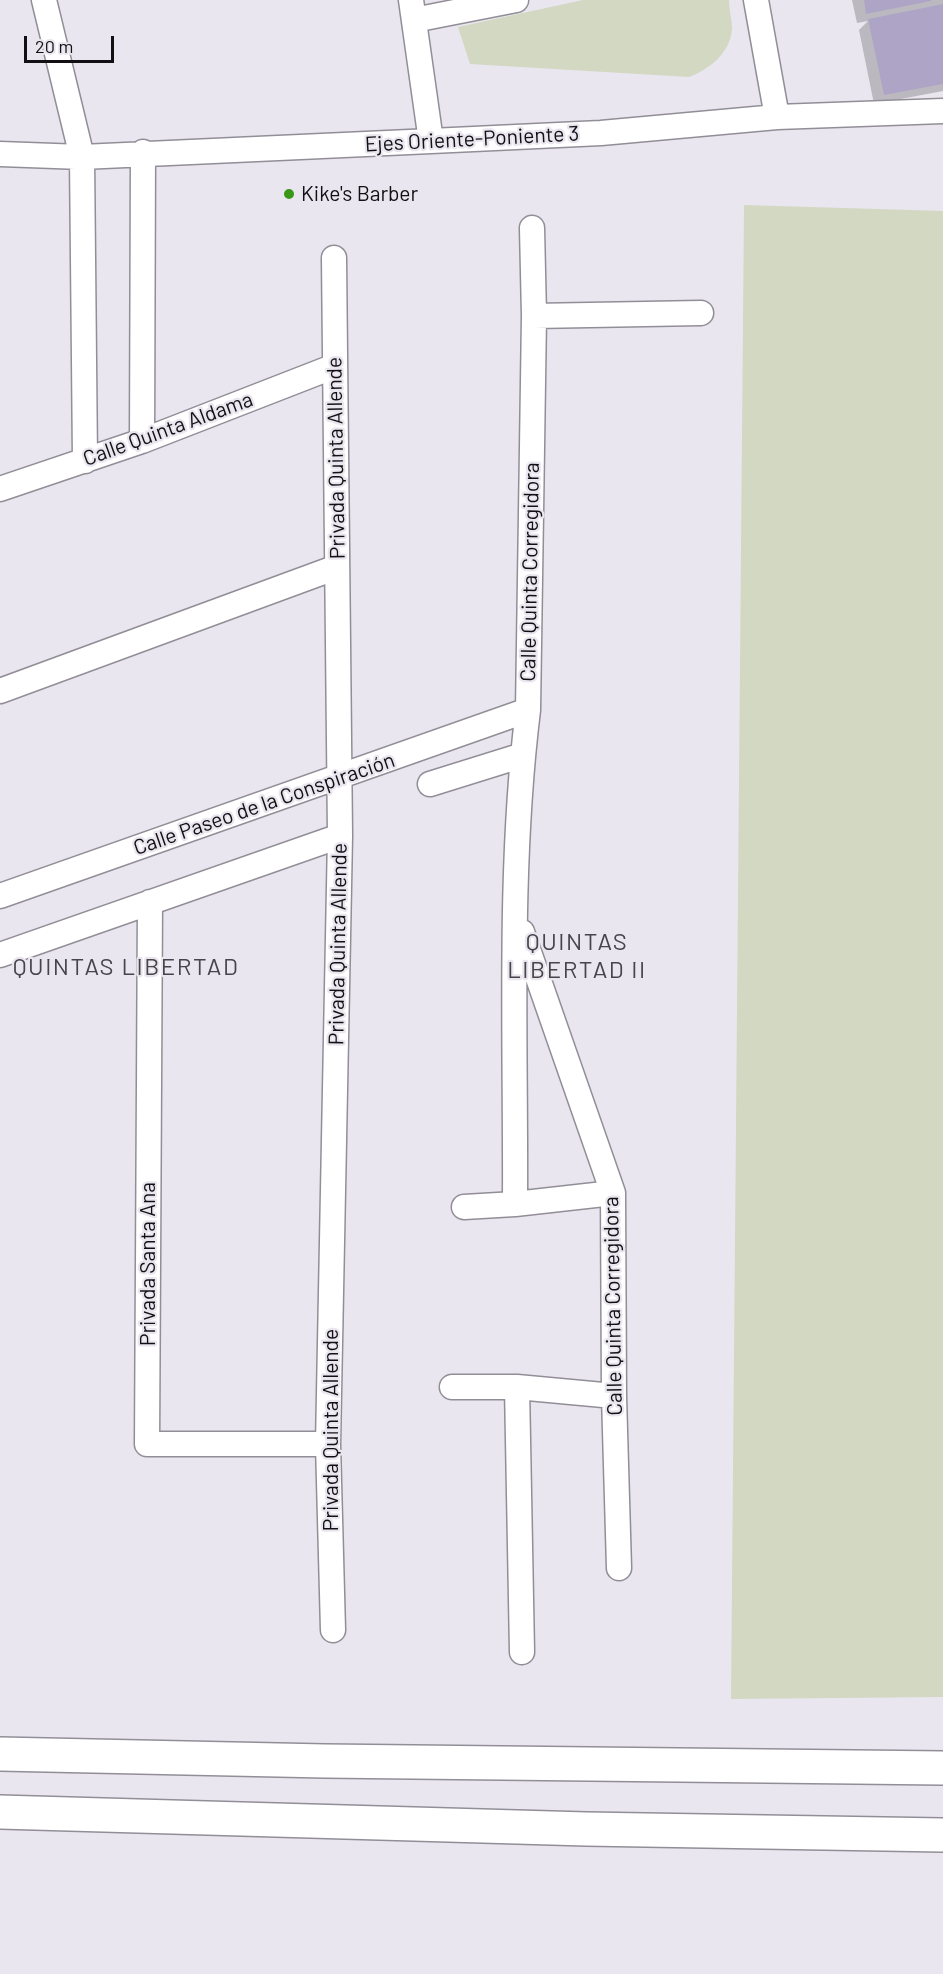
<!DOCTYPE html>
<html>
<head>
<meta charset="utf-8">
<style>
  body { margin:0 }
  #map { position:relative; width:943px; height:1974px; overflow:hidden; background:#eae6ef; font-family:Barlow,sans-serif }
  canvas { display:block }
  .scale { position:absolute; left:24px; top:36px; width:90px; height:27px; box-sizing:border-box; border:3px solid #121013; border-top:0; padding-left:8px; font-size:18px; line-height:21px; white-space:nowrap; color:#121013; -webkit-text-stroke:4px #eae6ef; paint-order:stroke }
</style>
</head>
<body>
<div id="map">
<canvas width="943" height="1974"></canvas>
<div class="scale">20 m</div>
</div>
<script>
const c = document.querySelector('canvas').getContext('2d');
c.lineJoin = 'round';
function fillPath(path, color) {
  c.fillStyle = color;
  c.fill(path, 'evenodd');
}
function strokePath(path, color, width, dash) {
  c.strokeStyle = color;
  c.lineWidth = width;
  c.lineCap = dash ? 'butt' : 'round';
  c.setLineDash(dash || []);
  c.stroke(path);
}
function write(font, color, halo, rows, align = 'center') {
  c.font = font + ' Barlow,sans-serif';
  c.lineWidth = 4.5;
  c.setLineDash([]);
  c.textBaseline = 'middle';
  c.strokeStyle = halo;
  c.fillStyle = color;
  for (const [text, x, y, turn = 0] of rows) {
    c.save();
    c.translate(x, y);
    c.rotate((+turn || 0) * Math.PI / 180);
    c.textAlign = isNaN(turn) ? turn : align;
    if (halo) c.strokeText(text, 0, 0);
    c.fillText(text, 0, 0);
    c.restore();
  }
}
const green = new Path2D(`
  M583 0H729C729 10 732 20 732 29 730 54 709 69 689 77L470 64 458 27Z
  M744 205 943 211V1697L731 1699Z`);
const shadow = new Path2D(`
  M852 0H943V91L874 104 859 30 868 21 857 23Z`);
const building = new Path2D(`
  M864 0H931V1L866 14Z
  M943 4V84L884 95 868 19Z`);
const minor = new Path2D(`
  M44 0 82 157 85 461
  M411 0 431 141
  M756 0 777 117
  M414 20 516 0
  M0 154 82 157 431 141 601 133 777 117 943 111
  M534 316 701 313
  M142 441 143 152
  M0 489 142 441 335 366
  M0 691 337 567
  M430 784 523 755
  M0 896 528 710
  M150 902 147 1444H328
  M522 932 613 1193 614 1396 619 1568
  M0 955 340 836
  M515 1204C516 1041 508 872 528 710L534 316 532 228
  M464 1207 515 1204 613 1193
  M452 1387H517L614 1396
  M517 1387 522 1652
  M333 1630 328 1444 340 836 334 258`);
const primary = new Path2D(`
  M0 1754 325 1761 943 1768
  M0 1812 586 1829 943 1835`);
const markers = [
  [289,194,6,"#399718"]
];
const streetNames = [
  ["Ejes Oriente-Poniente 3",472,139,-3],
  ["Calle Quinta Aldama",168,429,-20],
  ["Privada Quinta Allende",336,458,-91],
  ["Calle Quinta Corregidora",530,572,-89],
  ["Calle Paseo de la Conspiración",264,804,-19],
  ["Privada Quinta Allende",338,944,-89],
  ["Privada Santa Ana",148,1264,-90],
  ["Calle Quinta Corregidora",613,1306,-91],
  ["Privada Quinta Allende",331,1430,-90]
];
const poiNames = [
  ["Kike's Barber",301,194]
];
const quarterNames = [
  ["QUINTAS",577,942],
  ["LIBERTAD II",577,970],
  ["QUINTAS LIBERTAD",126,967]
];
fillPath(green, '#d2d8c2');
fillPath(shadow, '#0003');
fillPath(building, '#aea5c6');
strokePath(minor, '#928e97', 27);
strokePath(primary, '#928e97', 36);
strokePath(minor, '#fff', 24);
strokePath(primary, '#fff', 33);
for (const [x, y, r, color] of markers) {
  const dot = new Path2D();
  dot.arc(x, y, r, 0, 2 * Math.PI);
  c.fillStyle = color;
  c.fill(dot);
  strokePath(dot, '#eae6ef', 2);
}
write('21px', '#121013', '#eae6ef', streetNames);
write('21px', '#121013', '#eae6ef', poiNames, 'left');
c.letterSpacing = '1.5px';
write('24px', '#47444b', '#eae6ef', quarterNames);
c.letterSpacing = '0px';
</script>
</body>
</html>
